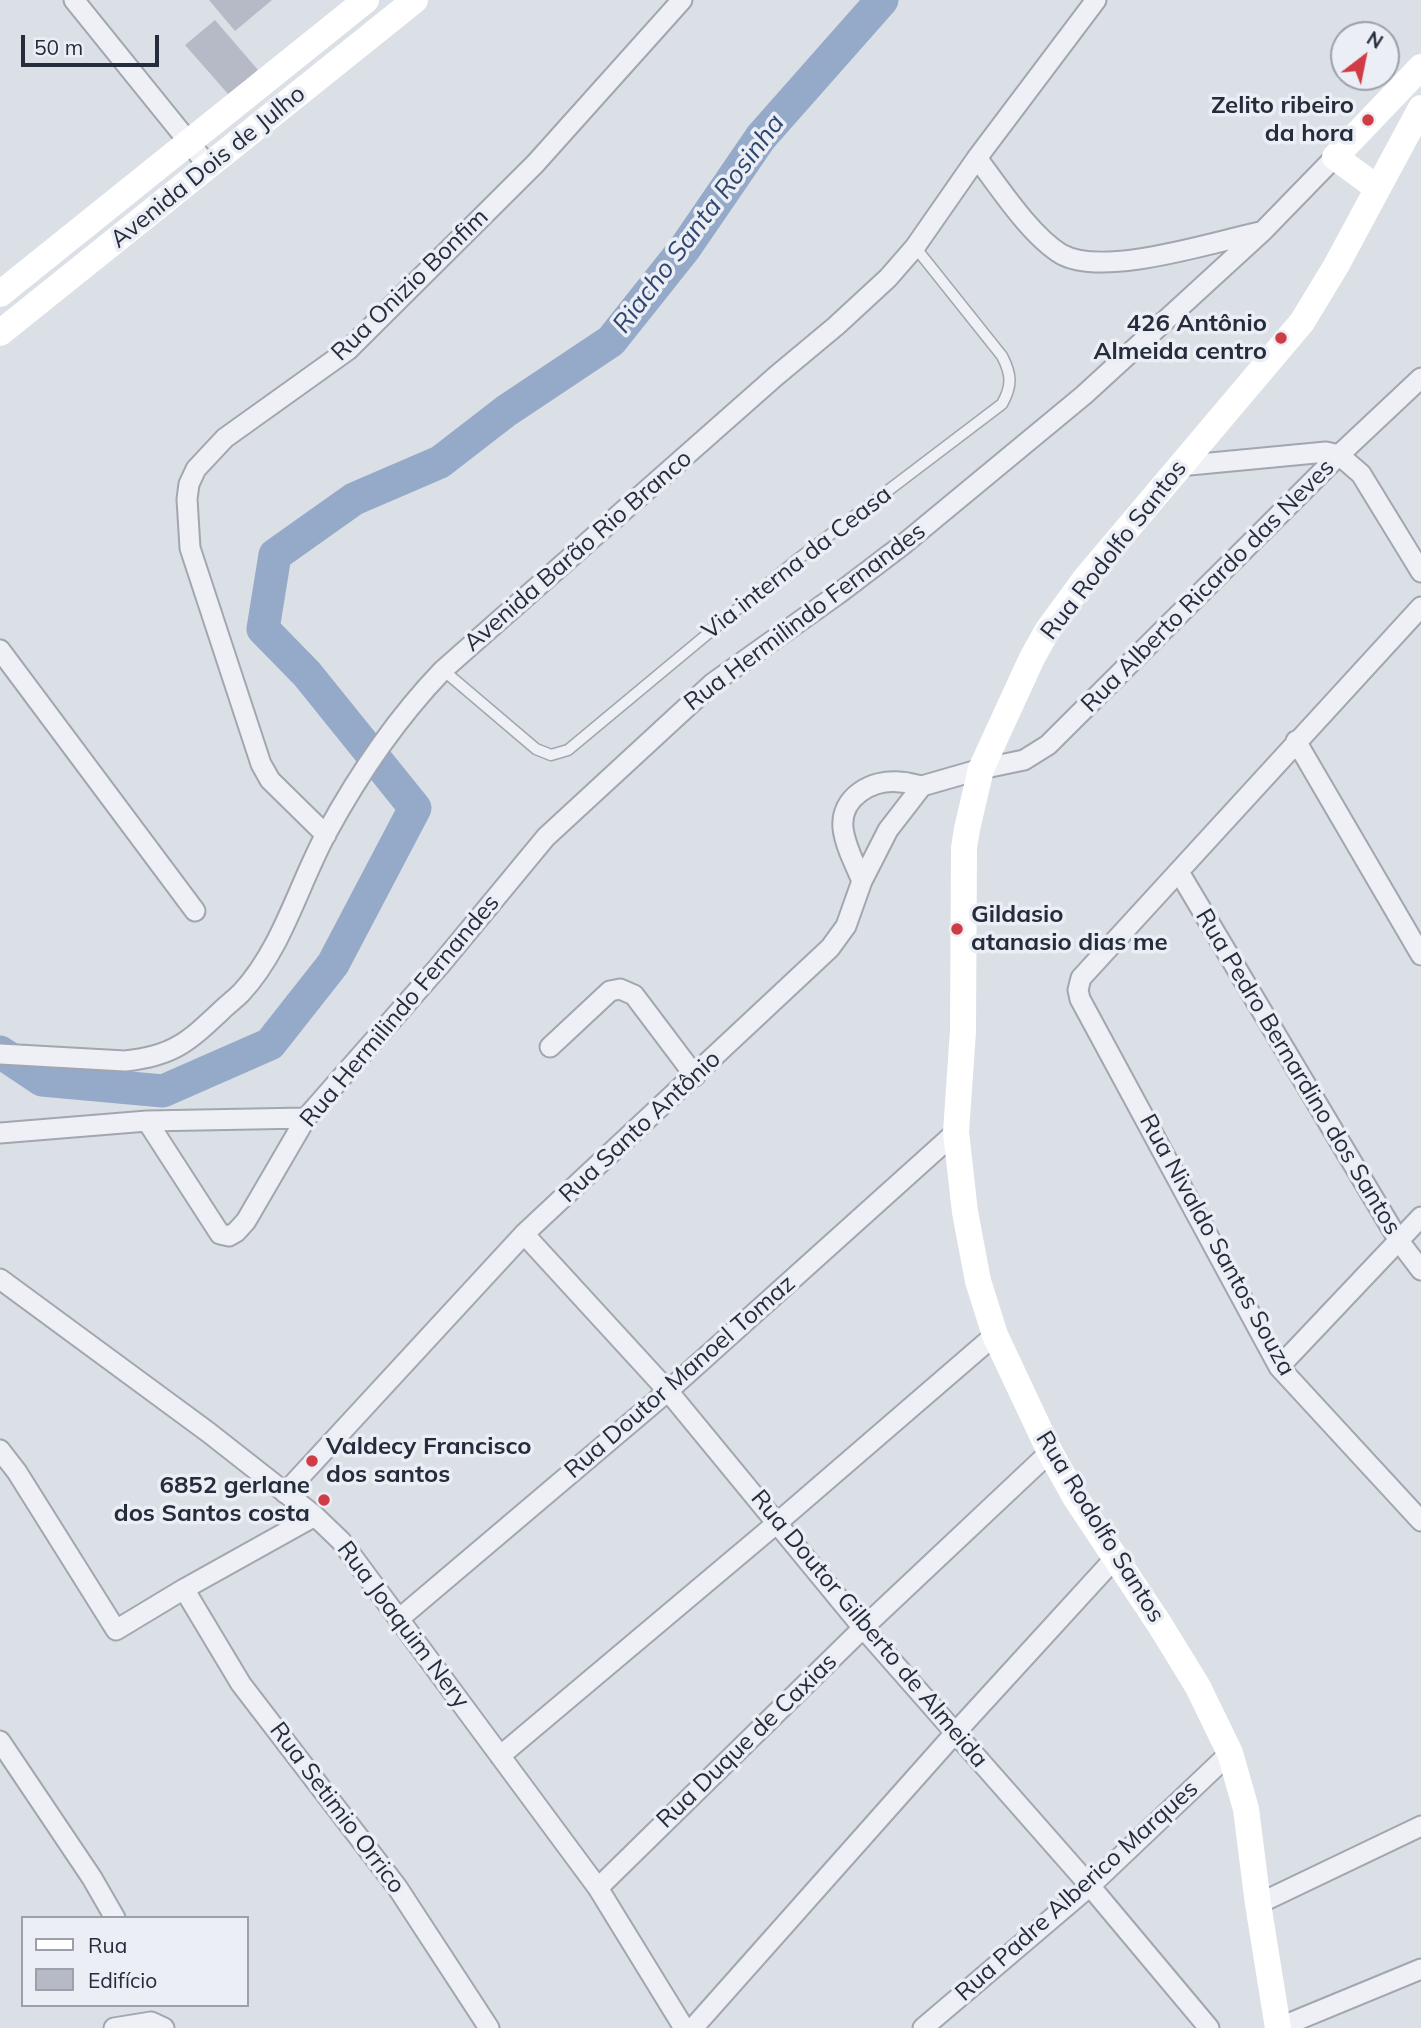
<!DOCTYPE html>
<html>
<head>
<meta charset="utf-8">
<style>
  body { margin:0 }
  #map { position:relative; width:1421px; height:2028px; overflow:hidden; background:#dbdfe6; font-family:Mulish,sans-serif }
  canvas { display:block }
  .legend { position:absolute; left:21px; top:1916px; width:228px; height:91px; box-sizing:border-box; background:#ebeef4; border:2px solid #9ca0aa; margin:0; padding:9px 12px; list-style:none; font-size:21px; color:#252c3c }
  .legend li { display:flex; align-items:center; gap:14px; height:35px }
  .legend b { width:35px; border:2px solid #9ca0aa }
  .north { position:absolute; left:1330px; top:21px; width:70px; height:70px; box-sizing:border-box; background:#ebeef4; border:2px solid #9ca0aa; border-radius:50%; rotate:32deg; font-size:19px; font-weight:700; line-height:28px; text-align:center; color:#252c3c }
  .north::after { content:''; display:block; margin:auto; width:24px; height:32px; background:#d03c46; clip-path:polygon(50% 0,100% 100%,50% 72%,0 100%) }
  .scale { position:absolute; left:21px; top:35px; width:138px; height:32px; box-sizing:border-box; border:4px solid #252c3c; border-top:0; padding-left:9px; font-size:21px; line-height:24px; white-space:nowrap; color:#252c3c; -webkit-text-stroke:5px #ebeef4; paint-order:stroke }
</style>
</head>
<body>
<div id="map">
<canvas width="1421" height="2028"></canvas>
<ul class="legend">
<li><b style="height:9px;background:#fff"></b>Rua</li>
<li><b style="height:19px;background:#b6bac6"></b>Edifício</li>
</ul>
<div class="north">N</div>
<div class="scale">50 m</div>
</div>
<script>
const c = document.querySelector('canvas').getContext('2d');
c.lineJoin = 'round';
function strokePath(path, color, width, dash) {
  c.strokeStyle = color;
  c.lineWidth = width;
  c.lineCap = dash ? 'butt' : 'round';
  c.setLineDash(dash || []);
  c.stroke(path);
}
function fillPath(path, color) {
  c.fillStyle = color;
  c.fill(path, 'evenodd');
}
function write(font, color, halo, rows, align = 'center') {
  c.font = font + ' Mulish,sans-serif';
  c.lineWidth = 7;
  c.setLineDash([]);
  c.textBaseline = 'middle';
  c.strokeStyle = halo;
  c.fillStyle = color;
  for (const [text, x, y, turn = 0] of rows) {
    c.save();
    c.translate(x, y);
    c.rotate((+turn || 0) * Math.PI / 180);
    c.textAlign = isNaN(turn) ? turn : align;
    if (halo) c.strokeText(text, 0, 0);
    c.fillText(text, 0, 0);
    c.restore();
  }
}
const river = new Path2D(`
  M0 1052 42 1080 163 1091 270 1044 333 964 415 808 307 674 263 629 275 555 354 499 440 462 506 411 611 341 685 248 761 137 882 0`);
const building = new Path2D(`
  M209 0H272L235 31Z
  M215 20 258 70 229 95 185 45Z`);
const lane = new Path2D(`
  M443 670 536 749 551 755 568 750 794 562 1002 404C1012 386 1012 375 1002 356L915 247`);
const street = new Path2D(`
  M74 0 209 167
  M977 158C999 187 1030 235 1061 254 1103 278 1213 242 1260 232
  M1179 466 1326 452 1339 455 1361 474 1421 572
  M1421 607 1081 978 1078 990 1080 999 1279 1367 1421 1521
  M0 650 195 911
  M1296 741 1421 955
  M326 835 270 780 261 764 190 548 187 499 189 484 196 469 225 438 348 350 535 164 682 0
  M1179 872 1399 1241 1421 1270
  M862 881C855 864 845 846 843 828 840 797 872 779 900 782 907 782 915 785 922 786
  M550 1047 610 991 620 989 634 995 695 1076
  M0 1054 125 1061C173 1056 188 1042 221 1011 227 1005 235 999 241 993 282 949 298 886 326 834 358 775 396 719 443 670L776 376 836 326 888 278 915 247 977 158 1096 0
  M147 1121 220 1234 229 1236 236 1232 246 1221 306 1118 441 964 546 837 713 683 838 594 905 543 1084 395 1263 231 1335 157
  M0 1133 147 1121 306 1118
  M524 1234 668 1391 863 1628 1090 1886 1209 2028
  M0 1279 208 1432 315 1516 341 1541 598 1888 684 2028
  M1279 1367 1421 1217
  M0 1450 17 1472 116 1630 184 1589 315 1516
  M285 1493 524 1234 830 948 846 926 862 881 888 830 922 786 981 769 1024 760 1048 745 1339 455 1421 378
  M184 1589 241 1684 397 1887 489 2028
  M400 1618 668 1391 956 1132
  M0 1741 92 1878 115 1918
  M500 1756 777 1523 995 1335
  M598 1888 863 1628 1050 1452
  M1258 1904 1421 1826
  M114 2028 151 2022 164 2028
  M693 2028 956 1732 1116 1557
  M923 2028 1090 1886 1230 1753
  M1278 2028 1421 1969`);
const secondary = new Path2D(`
  M1377 188 1335 157 1421 67
  M0 294 366 0
  M0 333 415 0
  M1278 2028 1258 1904 1246 1809 1230 1753 1198 1687 1160 1625 1075 1497 1050 1452 995 1335 978 1281 965 1212 956 1132 963 1031 964 848 967 829 981 769 1032 658 1047 631 1085 579 1302 322 1336 266 1421 108`);
const markers = [
  [1368,120,7,"#d03c46"],
  [1281,338,7,"#d03c46"],
  [957,929,7,"#d03c46"],
  [312,1461,7,"#d03c46"],
  [324,1500,7,"#d03c46"]
];
const poiNames = [
  ["Zelito ribeiro",1354,106],
  ["da hora",1354,134],
  ["426 Antônio",1267,324],
  ["Almeida centro",1267,352],
  ["Gildasio",971,915,"left"],
  ["atanasio dias me",971,943,"left"],
  ["Valdecy Francisco",326,1447,"left"],
  ["dos santos",326,1475,"left"],
  ["6852 gerlane",310,1486],
  ["dos Santos costa",310,1514]
];
const streetNames = [
  ["Avenida Dois de Julho",208,167,-39],
  ["Rua Onizio Bonfim",410,285,-44],
  ["Rua Rodolfo Santos",1114,550,-52],
  ["Avenida Barão Rio Branco",578,551,-41],
  ["Via interna da Ceasa",797,563,-38],
  ["Rua Alberto Ricardo das Neves",1208,586,-45],
  ["Rua Hermilindo Fernandes",805,617,-37],
  ["Rua Hermilindo Fernandes",400,1011,-50],
  ["Rua Pedro Bernardino dos Santos",1298,1072,59],
  ["Rua Santo Antônio",640,1127,-43],
  ["Rua Nivaldo Santos Souza",1217,1245,61],
  ["Rua Doutor Manoel Tomaz",680,1377,-41],
  ["Rua Rodolfo Santos",1100,1527,58],
  ["Rua Joaquim Nery",403,1625,53],
  ["Rua Doutor Gilberto de Almeida",869,1629,50],
  ["Rua Duque de Caxias",747,1741,-44],
  ["Rua Setimio Orrico",337,1808,53],
  ["Rua Padre Alberico Marques",1077,1891,-42]
];
const waterNames = [
  ["Riacho Santa Rosinha",699,224,-53]
];
strokePath(river, '#95a9c8', 33);
fillPath(building, '#b6bac6');
strokePath(lane, '#a1a6b0', 13);
strokePath(street, '#a1a6b0', 23);
strokePath(lane, '#eef0f5', 10);
strokePath(street, '#eef0f5', 19);
strokePath(secondary, '#fff', 26);
for (const [x, y, r, color] of markers) {
  const dot = new Path2D();
  dot.arc(x, y, r, 0, 2 * Math.PI);
  c.fillStyle = color;
  c.fill(dot);
  strokePath(dot, '#ebeef4', 2.5);
}
write('bold 24px', '#252c3c', '#ebeef4', poiNames, 'right');
write('24px', '#252c3c', '#ebeef4', streetNames);
write('italic 26px', '#2f4771', '#ebeef4', waterNames);
</script>
</body>
</html>
